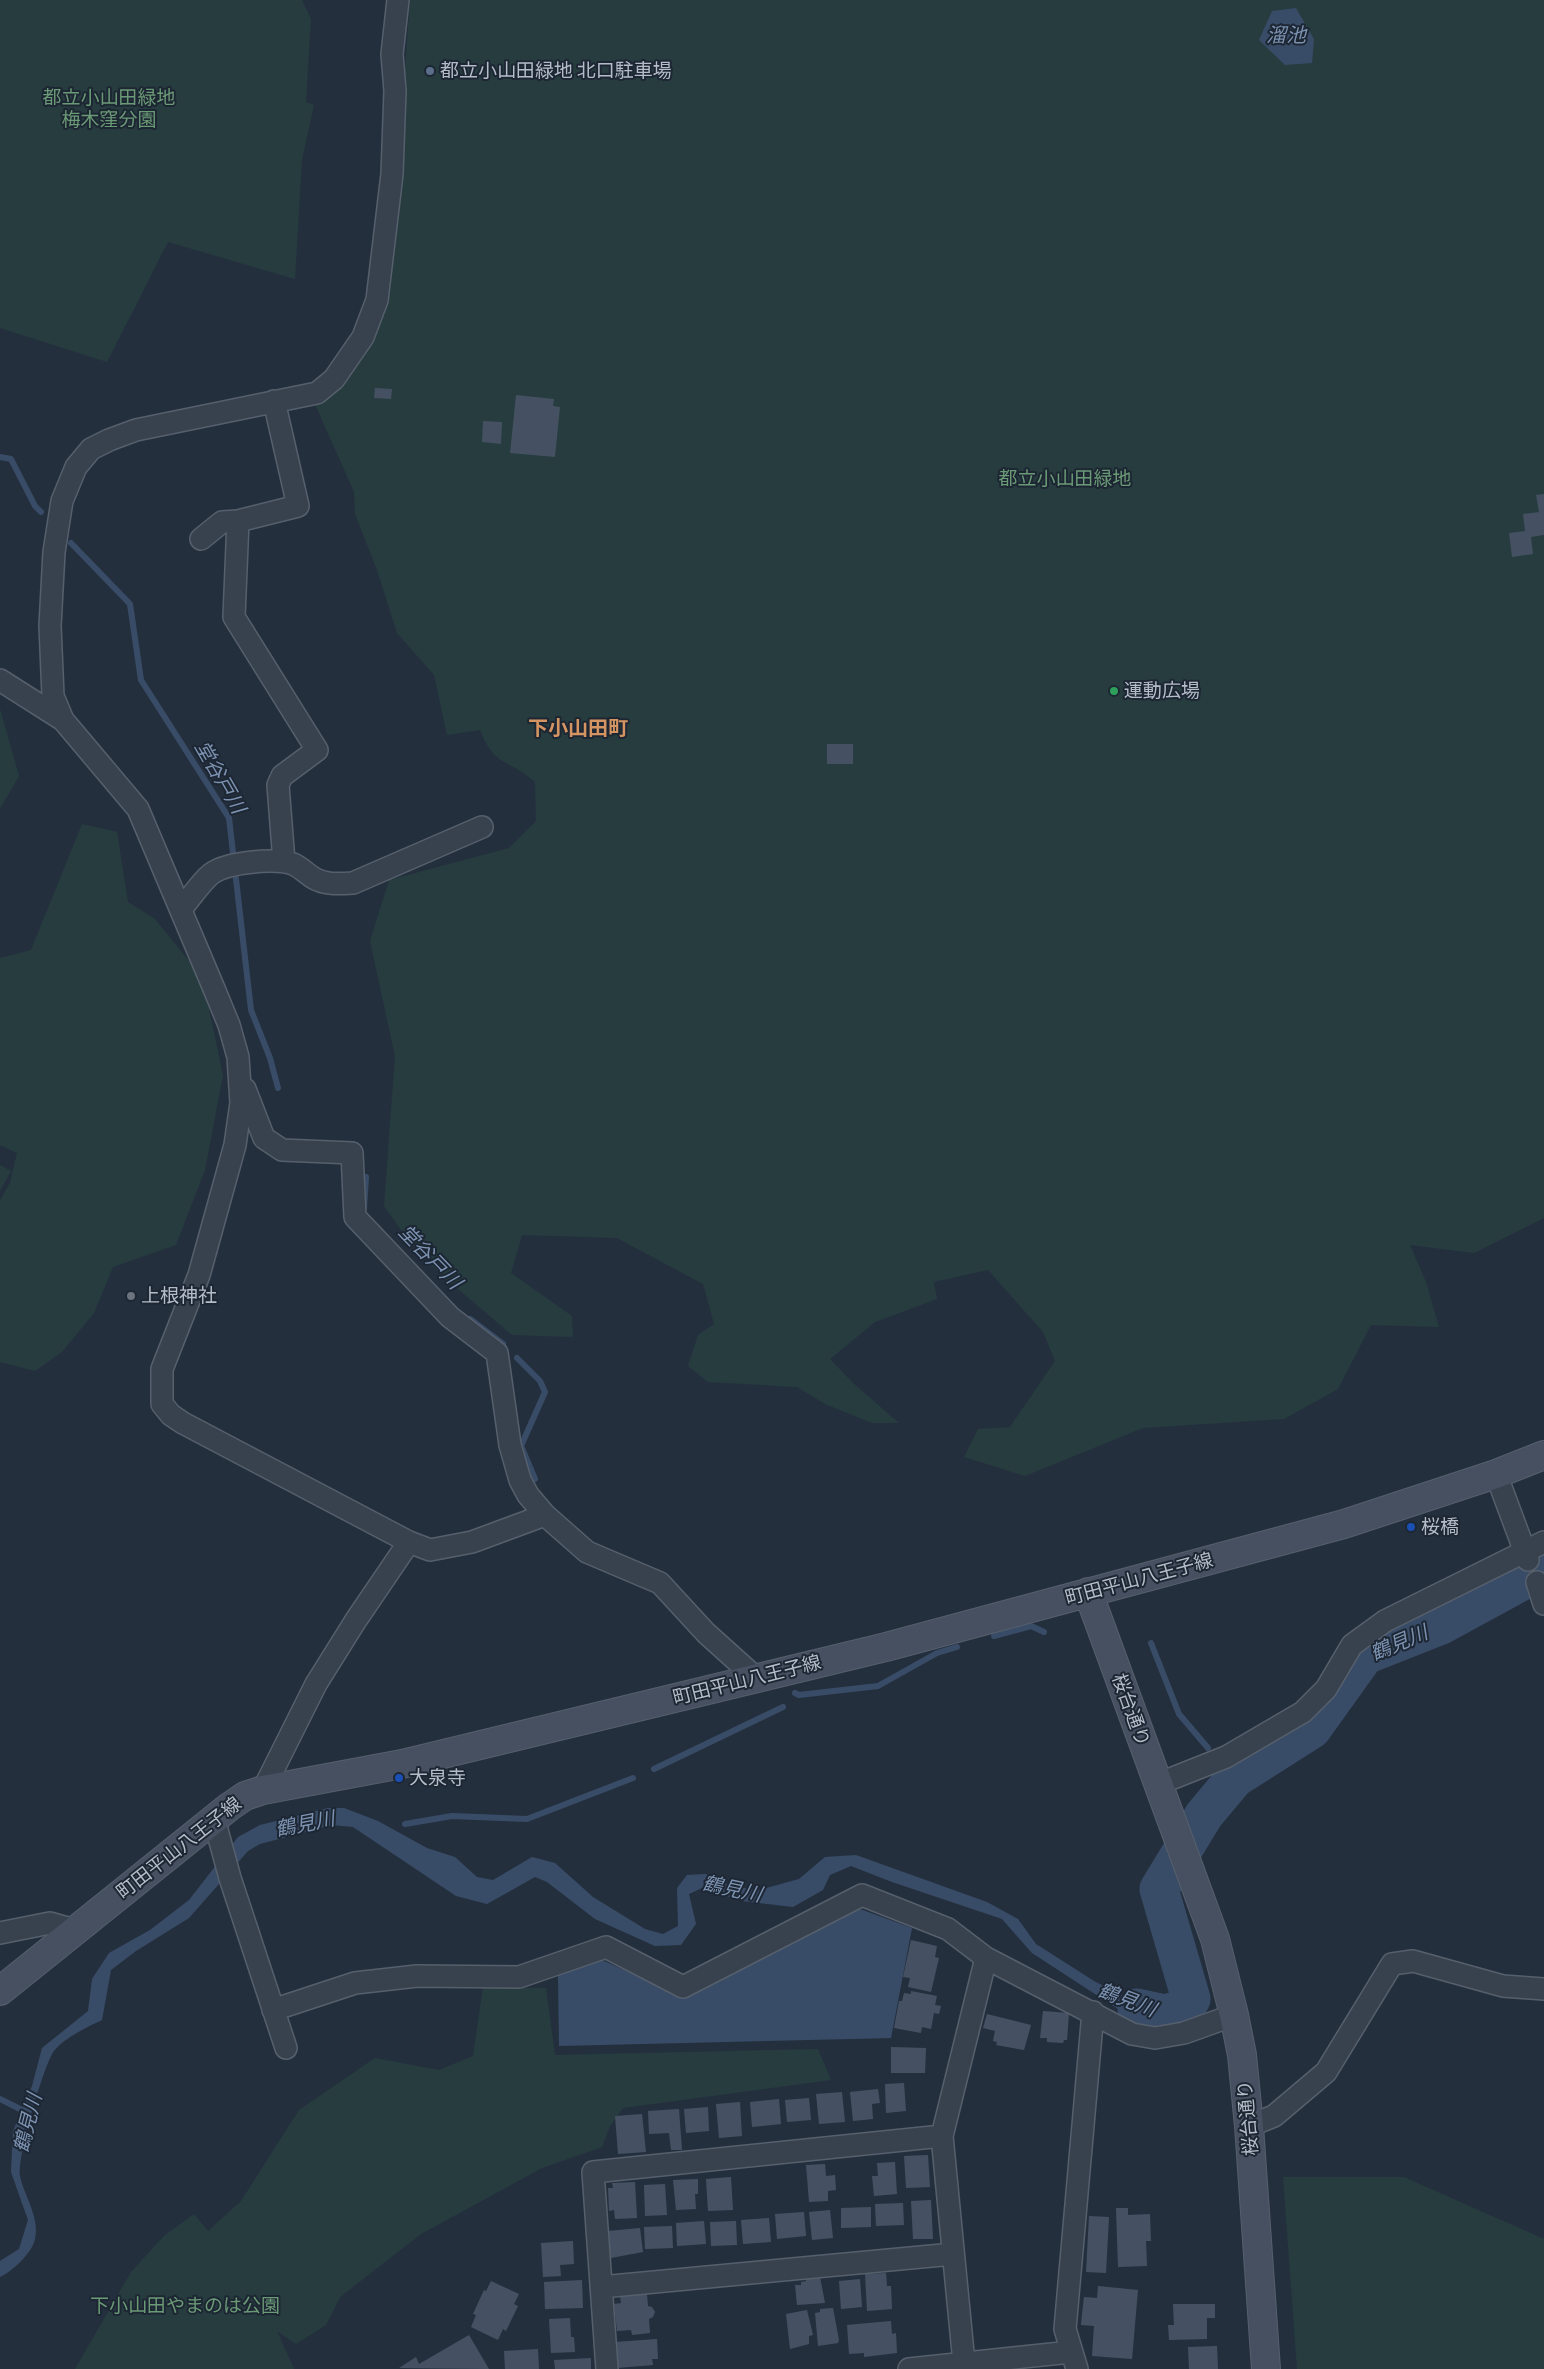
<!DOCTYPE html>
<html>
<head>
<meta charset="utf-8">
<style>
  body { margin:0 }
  canvas { display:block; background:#242f3e }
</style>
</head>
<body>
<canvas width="1544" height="2369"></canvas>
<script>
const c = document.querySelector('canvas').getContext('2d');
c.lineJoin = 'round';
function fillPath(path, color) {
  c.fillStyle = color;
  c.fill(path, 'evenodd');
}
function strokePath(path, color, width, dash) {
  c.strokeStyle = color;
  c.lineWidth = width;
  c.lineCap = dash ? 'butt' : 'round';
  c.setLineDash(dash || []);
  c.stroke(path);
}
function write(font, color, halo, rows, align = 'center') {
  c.font = font + ' Commissioner,"Noto Sans JP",sans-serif';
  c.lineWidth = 4;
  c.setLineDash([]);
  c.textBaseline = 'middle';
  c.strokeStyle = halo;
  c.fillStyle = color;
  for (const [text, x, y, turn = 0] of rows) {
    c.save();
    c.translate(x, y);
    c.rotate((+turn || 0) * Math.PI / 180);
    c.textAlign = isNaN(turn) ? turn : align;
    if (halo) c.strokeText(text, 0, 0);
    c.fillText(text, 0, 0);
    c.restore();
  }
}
const green = new Path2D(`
  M0 0H302L311 19 306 102 314 105 302 160 295 279 168 242 107 362 0 328Z
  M410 0H1544V1218L1474 1253 1410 1245 1426 1282 1439 1327 1371 1325 1338 1389 1284 1419 1143 1428 1025 1476 964 1457 978 1429 1010 1427 1055 1361 1043 1332 988 1270 934 1282 937 1299 875 1322 830 1359 853 1383 899 1423H872L825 1404 797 1387 708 1382 688 1366 698 1335 714 1324 703 1284 617 1238 522 1235 511 1273 572 1316 573 1337 512 1335 439 1273 409 1241 384 1206 395 1056 370 941 389 880 509 848 536 821 535 782C508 758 495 768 480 730L447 735 434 675 397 633 377 570 355 514 354 492 314 402 338 385 393 238Z
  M0 709 19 776 0 809Z
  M82 824 117 832 128 902 155 919 202 977 223 1075 205 1170 176 1245 113 1267 94 1313 62 1352 35 1371 0 1362V1200L10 1183 17 1153 0 1145V958L31 950Z
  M0 1165 11 1171 0 1191Z
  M483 1987 546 1988 555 2055 818 2049 831 2080 623 2108 610 2126 602 2147 542 2168 421 2234 340 2297 326 2325 296 2344 277 2331 294 2369H75L131 2272 164 2236 194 2214 208 2231 241 2201 299 2110 375 2058 439 2070 473 2056Z
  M1283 2177H1404L1544 2239V2369H1297Z`);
const water = new Path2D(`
  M1296 8 1314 39 1312 63 1285 65 1259 40 1272 11Z
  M328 1808H344L378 1821 427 1848 455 1857 477 1877 493 1880 532 1857 555 1863 593 1897 645 1929 663 1934 678 1926 677 1888 687 1875 706 1874 731 1886 759 1890 799 1879 825 1857 856 1855 987 1902 1018 1919 1036 1944 1094 1981 1143 2006 1163 2007 1185 2000 1190 2014 1166 2023 1149 2022 1118 2009 1032 1953 1002 1919 892 1882 851 1866 830 1875 823 1890 793 1907 742 1901 702 1888 689 1894 696 1924 681 1945 655 1946 595 1919 547 1882 535 1877 487 1904 456 1896 353 1827 332 1825 260 1844 248 1851 189 1918 136 1951 111 1970 102 2020C87 2027 60 2040 52 2054 42 2072 17 2157 20 2176 24 2196 40 2217 35 2239 32 2253 13 2271 0 2277V2261L19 2249 28 2220 11 2172 13 2131 32 2086 42 2048 88 2011 92 1979 109 1953 150 1930 189 1900 238 1837 260 1825Z
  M860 1909 912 1928 891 2038 559 2046 558 1975 602 1960 685 1998Z`);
const stream = new Path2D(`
  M0 457 11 459 35 506 41 512
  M71 543 130 604 141 680 229 818 251 1010 270 1058 278 1088
  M364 1208 366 1177
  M470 1319 503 1344
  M517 1358 540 1381 545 1392 521 1446 535 1479
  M994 1636 1031 1626 1044 1632
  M1151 1643 1179 1714 1208 1748
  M795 1693 799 1695 878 1686 937 1653 957 1647
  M654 1769 783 1707
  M1228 1771 1235 1778
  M405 1824 452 1816 527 1819 633 1778
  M0 2099 28 2113`);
const river = new Path2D(`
  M1137 2008 1165 2014 1186 2008 1191 1999 1159 1889 1204 1815 1235 1778 1312 1729 1365 1655 1441 1625 1544 1569`);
const building = new Path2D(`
  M375 388 392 389 391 399 374 398Z
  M516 395 554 399 553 406 560 407 555 457 510 453Z
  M483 421 502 422 501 444 482 442Z
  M1544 494V535L1531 537 1533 554 1512 557 1509 533 1525 531 1523 514 1539 512 1536 495Z
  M827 744H853V764H827Z
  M911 1940 937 1946 935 1957 939 1958 931 1992 908 1987 910 1978 903 1977Z
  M911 1991 937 1996 935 2005 941 2006 939 2014 934 2013 931 2029 922 2027 921 2033 894 2028 899 2001H902L904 1993 911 1994Z
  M1043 2011 1069 2013 1067 2040H1064L1063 2043 1047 2042V2038H1040Z
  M987 2014 1031 2025 1024 2050 996 2045 997 2042 993 2041 995 2031 983 2028Z
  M891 2047 926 2048 925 2073H891Z
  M904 2083 906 2111 886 2113 885 2084Z
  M878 2089 880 2103 872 2104 873 2119 853 2121 850 2092Z
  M842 2092 845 2122 819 2124 816 2094Z
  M809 2098 811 2120 787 2122 785 2100Z
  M779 2099 781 2124 752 2127 750 2102Z
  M740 2102 742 2136 719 2138 716 2104Z
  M708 2107 709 2131 686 2133 684 2109Z
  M679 2109 682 2150H671L669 2133 649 2134 648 2111Z
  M642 2114 646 2152 618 2154 615 2116Z
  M928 2155 930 2187 906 2188 904 2156Z
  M895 2162 897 2194 874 2196 872 2176H878L877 2163Z
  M825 2164 826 2176 835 2175 836 2190 828 2191V2201L809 2202 806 2165Z
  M731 2177 733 2210 708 2211 706 2179Z
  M698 2179V2194H695L696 2209 676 2210 673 2180Z
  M635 2182 637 2218 615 2219 614 2210 609 2211 608 2188H613L612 2183Z
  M665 2184 667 2215 645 2216 644 2185Z
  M931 2200 933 2239H913L911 2201Z
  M903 2203 904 2225 876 2226 875 2204Z
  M871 2207V2227L841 2228V2208Z
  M1116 2208H1128V2215L1150 2214 1151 2241H1146L1147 2266 1118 2267Z
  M830 2210 833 2238 812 2240 809 2212Z
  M804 2212 806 2236 777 2239 775 2214Z
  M1089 2216 1109 2217 1106 2273 1086 2272Z
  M769 2218 771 2242 743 2244 741 2220Z
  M704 2221 706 2244 677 2246 676 2223Z
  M736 2221 737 2245 711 2246 710 2222Z
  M672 2226 673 2248 645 2249 644 2227Z
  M640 2228 643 2252 611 2258 608 2231Z
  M573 2241 574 2264 560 2265 561 2276 543 2277 541 2243Z
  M886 2273 887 2286H891L892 2309 867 2311 865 2274Z
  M820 2277 825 2303 797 2305 795 2285H801V2282L806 2281V2278Z
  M860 2279 862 2307 841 2309 839 2281Z
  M582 2280 583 2308 545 2309 544 2282Z
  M491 2281 519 2294 514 2304 518 2306 506 2331 503 2329 498 2340 471 2327 476 2315 473 2314 484 2290 486 2291Z
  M1098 2286 1138 2290 1132 2359 1092 2356 1094 2326 1081 2325 1082 2314 1084 2297 1097 2298Z
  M647 2294 648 2306 652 2307 655 2312 653 2317 649 2319 650 2333 632 2335 631 2330 617 2331 614 2304 621 2303 620 2296Z
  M1173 2304H1215V2318H1207V2339L1169 2340 1168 2325H1174Z
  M833 2308 839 2340 838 2343 818 2346 815 2313 820 2312V2309Z
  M807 2310 813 2335 809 2336V2344L790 2349 786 2314Z
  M570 2318 571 2337H574L575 2352 551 2353 549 2319Z
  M891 2321 892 2334 896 2333 897 2353 864 2357V2353L849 2354 847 2325Z
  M469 2335 489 2369 399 2368 416 2357 419 2364Z
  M657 2339 658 2359H652L653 2365 617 2368 615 2342Z
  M1217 2346 1218 2369H1189L1188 2347Z
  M538 2349 539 2369H505L504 2351Z
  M591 2358V2369H555L554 2360Z`);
const street = new Path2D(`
  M398 0 392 54 395 91 392 174 377 300 363 337 334 379 317 393 136 430 109 440 91 449 76 467 62 501 54 552 50 626 53 696 63 720 138 809 215 991 229 1025 238 1057 241 1103 235 1145 199 1275 162 1369V1404L171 1415 183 1423 409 1542 430 1550 472 1542 545 1515
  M238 521 234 617 317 750 282 776 278 785 284 862
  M201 539 222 522 238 521 298 506 274 401
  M0 680 63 720
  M181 909C191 898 200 883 211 874 227 862 274 858 293 864 300 867 306 873 312 877 324 885 338 884 353 883L482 827
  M245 1089 264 1138 282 1150 352 1153 355 1217 450 1317 497 1353 510 1445 520 1480 528 1495 545 1515 587 1552 660 1583 706 1633 756 1678
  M1496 1474 1528 1560
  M1537 1582 1544 1604
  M1158 1784 1226 1757 1303 1712 1326 1689 1352 1645 1385 1621 1544 1542
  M263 1790 316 1684 356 1620 409 1542
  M214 1819 230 1878 286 2048
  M0 1933 50 1923 75 1930
  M273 2010 355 1983 417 1976 519 1977 606 1947 683 1987 862 1895 948 1929 986 1958
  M1249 2126 1274 2116 1326 2072 1392 1964 1413 1961 1503 1986 1544 1989
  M601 2287 953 2254
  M964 2363 942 2136 986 1958 1132 2034 1155 2038 1184 2033 1234 2015
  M607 2369 593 2172 942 2136
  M909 2369 1071 2352
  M1077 2369 1065 2329 1093 2012`);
const secondary = new Path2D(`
  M1088 1592 1215 1939 1234 2015 1242 2055 1249 2126 1266 2369
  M0 1991 229 1807 245 1796 263 1790 402 1764 886 1647 1344 1524 1496 1474 1544 1455`);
const markers = [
  [430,71,5,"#5c6f8a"],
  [1114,691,5,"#2e9e5b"],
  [131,1296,5,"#6b7280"],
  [1411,1527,5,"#1a4fb4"],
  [399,1778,5,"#1a4fb4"]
];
const poiNames = [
  ["都立小山田緑地 北口駐車場",440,71],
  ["運動広場",1124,691],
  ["上根神社",141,1296],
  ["桜橋",1421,1527],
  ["大泉寺",409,1778]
];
const parkNames = [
  ["都立小山田緑地",109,98],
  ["梅木窪分園",109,120],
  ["都立小山田緑地",1065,479],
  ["下小山田やまのは公園",185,2306]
];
const streetNames = [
  ["町田平山八王子線",1139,1579,-15],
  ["町田平山八王子線",747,1680,-14],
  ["桜台通り",1131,1710,70],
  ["町田平山八王子線",179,1848,-38],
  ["桜台通り",1248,2118,-95]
];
const waterNames = [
  ["溜池",1286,35],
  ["堂谷戸川",220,777,60],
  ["堂谷戸川",430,1257,46],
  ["鶴見川",1399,1643,-23],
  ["鶴見川",305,1824,-11],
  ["鶴見川",732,1889,12],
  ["鶴見川",1127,2000,21],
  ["鶴見川",28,2123,-76]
];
const neighbourhoodNames = [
  ["下小山田町",578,728]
];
fillPath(green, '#263c3f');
fillPath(water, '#394c67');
strokePath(stream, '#394c67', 6);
strokePath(river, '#394c67', 39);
fillPath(building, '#455162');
strokePath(street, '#565f6c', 24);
strokePath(secondary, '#565f6c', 30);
strokePath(street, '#38414e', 21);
strokePath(secondary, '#465061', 28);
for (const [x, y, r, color] of markers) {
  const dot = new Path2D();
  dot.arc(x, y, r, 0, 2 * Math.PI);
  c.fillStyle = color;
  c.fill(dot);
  strokePath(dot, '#1d2633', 2);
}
write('19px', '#b4bcc9', '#1d2633', poiNames, 'left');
write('19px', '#6b9a76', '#1d2633', parkNames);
write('19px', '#b4bcc9', '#1d2633', streetNames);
write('italic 20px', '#7c92b1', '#1d2633', waterNames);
write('bold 20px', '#d59563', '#1d2633', neighbourhoodNames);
</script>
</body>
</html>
